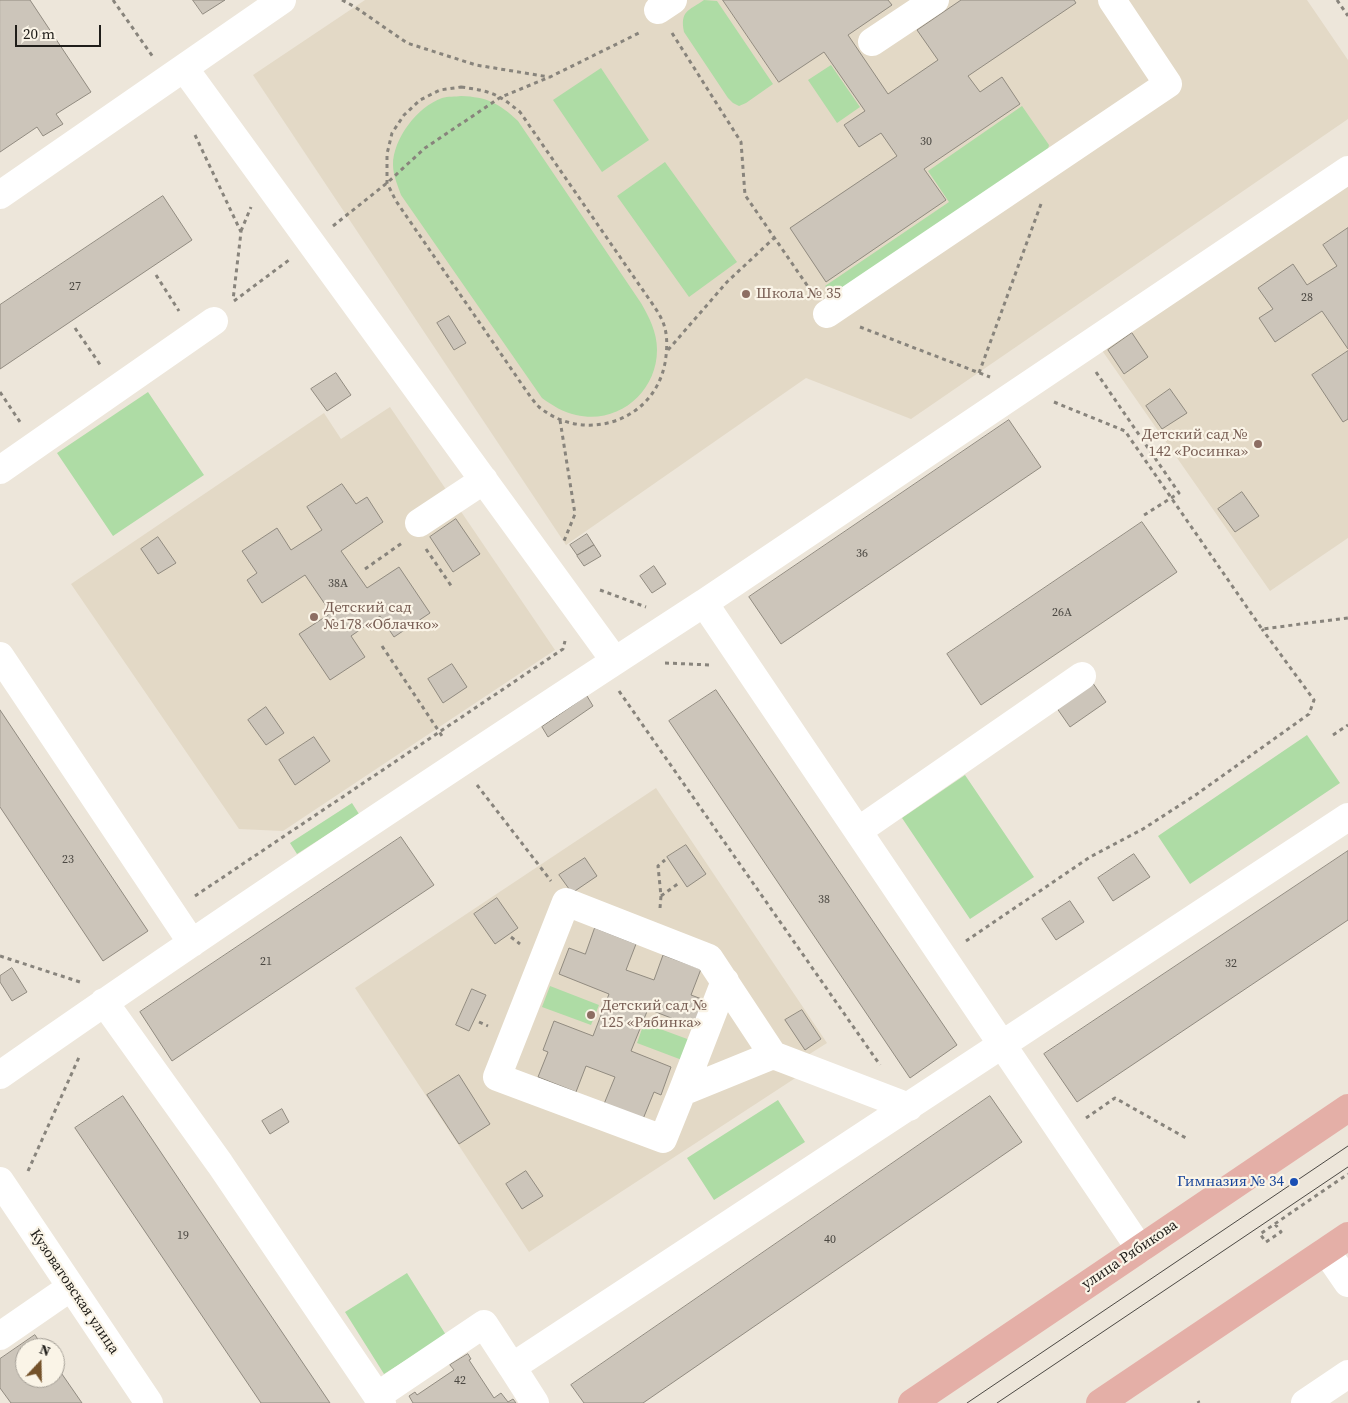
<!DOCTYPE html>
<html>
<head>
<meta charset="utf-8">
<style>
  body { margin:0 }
  #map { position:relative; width:1348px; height:1403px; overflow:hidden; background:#ede6da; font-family:"Source Serif 4",serif }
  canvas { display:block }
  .north { position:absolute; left:15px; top:1338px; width:50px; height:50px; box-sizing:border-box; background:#faf4e7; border:1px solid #a39e95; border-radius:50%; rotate:21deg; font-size:14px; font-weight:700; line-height:20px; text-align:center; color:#201e1a }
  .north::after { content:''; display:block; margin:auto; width:18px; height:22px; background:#74522a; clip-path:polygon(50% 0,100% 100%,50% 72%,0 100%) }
  .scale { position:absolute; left:15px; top:25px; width:86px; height:22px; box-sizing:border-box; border:2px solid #201e1a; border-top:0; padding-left:6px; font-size:15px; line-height:18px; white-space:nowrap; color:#201e1a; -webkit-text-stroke:4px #faf4e7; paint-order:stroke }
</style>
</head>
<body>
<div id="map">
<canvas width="1348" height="1403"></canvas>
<div class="north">N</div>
<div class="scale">20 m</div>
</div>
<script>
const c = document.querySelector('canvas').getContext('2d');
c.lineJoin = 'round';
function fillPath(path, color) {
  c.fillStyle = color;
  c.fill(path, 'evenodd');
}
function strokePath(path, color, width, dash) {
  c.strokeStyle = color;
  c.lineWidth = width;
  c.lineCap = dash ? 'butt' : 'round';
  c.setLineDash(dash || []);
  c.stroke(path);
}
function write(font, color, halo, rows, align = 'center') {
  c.font = font + ' "Source Serif 4",serif';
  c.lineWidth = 4.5;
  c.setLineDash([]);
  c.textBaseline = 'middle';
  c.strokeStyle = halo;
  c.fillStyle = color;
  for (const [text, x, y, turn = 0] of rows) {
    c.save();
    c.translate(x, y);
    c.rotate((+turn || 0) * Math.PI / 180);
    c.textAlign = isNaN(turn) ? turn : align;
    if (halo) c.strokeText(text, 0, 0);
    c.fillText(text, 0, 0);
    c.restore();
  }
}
const built = new Path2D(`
  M365 0H1307L1348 60V119L911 419 806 378 566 545 253 75Z
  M1348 184V538L1270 591 1101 349Z
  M390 407 555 650 283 831 239 829 71 584 324 413 341 439Z
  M656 788 827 1043 808 1055 800 1075 529 1252 355 988Z`);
const green = new Path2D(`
  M704 0 717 1 773 84 746 103 739 106 733 103 728 98 684 32C680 11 688 11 704 0Z
  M831 65 860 107 837 123 808 80Z
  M601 68 649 140 602 172 553 100Z
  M461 96C487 97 499 103 518 121L641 303C649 317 657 332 657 350 657 392 618 425 576 415 563 412 553 406 542 398L401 195C398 186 393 175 393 165 393 139 417 107 442 98 448 96 455 97 461 96Z
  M1022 106 1049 145 1047 153 838 296 825 286 949 202 928 171Z
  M665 162 737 262 689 297 617 196Z
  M148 392 204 475 113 536 57 453Z
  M1307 735 1340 783 1190 884 1158 836Z
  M965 775 1034 877 970 919 902 818Z
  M352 803 359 814 297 854 290 843Z
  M550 986 599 1005 591 1025 542 1007Z
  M644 1023 690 1040 682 1060 637 1043Z
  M778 1100 805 1142 714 1200 687 1158Z
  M407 1273 446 1335 384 1374 345 1312Z`);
const building = new Path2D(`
  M0 0H30L91 92 56 114 63 124 43 136 37 127 0 152Z
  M193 0H225L203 14Z
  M723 0H888L892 5 848 35 888 94 938 60 917 30 961 0H1074L1076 3 968 76 980 92 1002 77 1020 104 924 169 946 200 826 282 790 228 897 156 881 133 859 147 844 125 865 111 824 52 779 82Z
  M163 196 192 240 0 369V305Z
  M1348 228V349L1322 311 1275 342 1259 318 1273 309 1258 288 1293 264 1307 285 1337 266 1323 245Z
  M449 316 466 343 454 350 437 323Z
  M1132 333 1148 357 1124 374 1108 350Z
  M1348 351V419L1343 422 1312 375Z
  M336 373 351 395 327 411 311 389Z
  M1170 389 1187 413 1162 429 1146 406Z
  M1009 420 1041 467 781 644 749 597Z
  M342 484 356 504 367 497 383 522 341 551 367 588 399 567 430 613 394 637 380 616 351 636 365 657 330 680 299 634 331 613 305 575 262 603 247 580 257 573 242 551 277 528 291 550 322 530 307 507Z
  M1242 492 1259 516 1235 532 1218 509Z
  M456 519 480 554 453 572 430 537Z
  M1142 522 1177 572 981 705 947 654Z
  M587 534 594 545 577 555 570 545Z
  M158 537 176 563 158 574 141 549Z
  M594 545 601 556 584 566 577 556Z
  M654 566 666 584 652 593 640 576Z
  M452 664 467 687 443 703 428 679Z
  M1090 679 1106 702 1070 727 1054 704Z
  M716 690 957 1045 910 1078 669 721Z
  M587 696 593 706 548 737 542 727Z
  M266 707 284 733 266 745 248 720Z
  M0 710 148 931 103 961 0 807Z
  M314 737 330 761 295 785 279 760Z
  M401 837 434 885 172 1061 140 1012Z
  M686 845 706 874 687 887 667 857Z
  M1348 851V920L1077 1102 1044 1054Z
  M1134 854 1150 877 1113 901 1098 878Z
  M585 858 597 876 572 893 559 875Z
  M497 898 518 928 495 944 474 914Z
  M1070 901 1084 922 1056 940 1042 919Z
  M595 928 636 944 626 970 654 980 663 955 701 969 691 995 707 1001 697 1028 648 1009 631 1051 671 1067 661 1095 654 1092 643 1119 604 1104 615 1077 586 1066 576 1092 538 1077 548 1052 543 1050 554 1021 593 1036 609 994 559 974 569 948 585 954Z
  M12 968 27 992 12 1001 0 982V976Z
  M472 989 486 995 469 1031 456 1025Z
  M802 1010 821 1039 805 1050 785 1020Z
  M459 1075 490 1124 459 1144 427 1095Z
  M123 1096 240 1270 330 1403H261L75 1128Z
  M990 1096 1022 1142 643 1403H584L571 1385Z
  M282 1109 289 1122 270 1134 262 1121Z
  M526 1171 543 1196 522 1209 506 1184Z
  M35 1335 44 1348H25V1378H55V1364L82 1403H11L0 1388V1359Z
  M468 1354 471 1359 469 1360 494 1398 501 1393 508 1402 513 1399 516 1403H413L409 1396 415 1392 417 1395 454 1370 450 1365Z`);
const path = new Path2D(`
  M113 0 153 57
  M342 0 355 7 407 43 476 65 549 77
  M1337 0 1348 16
  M672 33 741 142 745 195 811 291
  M461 87C490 91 497 93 520 112L649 299C654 306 661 316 664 325 668 337 667 351 665 363 654 422 584 444 539 407 533 401 528 393 523 386L396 201 387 183V154L392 133 404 115 420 100 440 90Z
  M195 135 241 232 233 300
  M333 226 387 183 425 148 501 97 550 77 641 32
  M241 231 251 207
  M156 275 179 311
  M234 301 289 260
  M860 327 990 377
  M75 328 101 366
  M668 350 727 282 774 238
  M1096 372 1179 493 1141 517
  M979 373 1041 204
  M0 392 20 422
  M1054 402 1125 431 1262 629 1348 618
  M560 420 575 514 564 541
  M426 549 452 587
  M365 569 402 543
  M600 590 646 607
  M382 646 444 739
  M665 663 711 665
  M619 691 880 1065
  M1333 735 1348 725
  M477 785 551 881
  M195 896 563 649 565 641
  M661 896 679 883
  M660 908 661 896 658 866 665 860
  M511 937 520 944
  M966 941 1090 857 1143 829 1197 794 1309 714 1314 700 1262 629
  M0 956 83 983
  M479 1022 488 1026
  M1086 1118 1115 1098 1186 1138
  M28 1171 80 1055
  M1275 1224 1281 1232 1266 1242 1260 1234 1348 1174
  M1198 1401 1199 1403`);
const minor = new Path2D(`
  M658 10 673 0
  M872 42 935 0
  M184 68 615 661
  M0 195 282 0
  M827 314 1168 84 1112 0
  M0 470 214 321
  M419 523 484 480
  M704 603 1348 170
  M0 656 192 943
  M858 831 1082 676
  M104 1002 220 1164 382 1403
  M773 1055 682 1092 663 1139 497 1077 566 902 709 958 773 1055 909 1107
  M0 1075C232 913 467 757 704 603L1140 1249
  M682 1092 725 981
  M0 1181 149 1403
  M1326 1251 1348 1283
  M0 1336 71 1287
  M377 1396 484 1324 512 1367
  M535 1403 512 1367 1348 817
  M1305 1403 1348 1374`);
const major = new Path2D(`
  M912 1403 1348 1108
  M1100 1403 1348 1236`);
const tram = new Path2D(`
  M967 1403 1348 1146
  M997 1403 1348 1167`);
const markers = [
  [746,294,5,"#8d6e63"],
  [1258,444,5,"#8d6e63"],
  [314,617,5,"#8d6e63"],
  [591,1015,5,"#8d6e63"],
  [1294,1182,5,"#1a4fb4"]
];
const numberNames = [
  ["30",926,142],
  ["27",75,287],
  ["28",1307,298],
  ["36",862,554],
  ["38А",338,584],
  ["26А",1062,613],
  ["23",68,860],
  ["38",824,900],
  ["21",266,962],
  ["32",1231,964],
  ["19",183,1236],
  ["40",830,1240],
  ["42",460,1381]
];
const educationNames = [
  ["Школа № 35",756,294],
  ["Детский сад №",1248,435,"right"],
  ["142 «Росинка»",1248,452,"right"],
  ["Детский сад",324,608],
  ["№178 «Облачко»",324,625],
  ["Детский сад №",601,1006],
  ["125 «Рябинка»",601,1023]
];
const transitNames = [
  ["Гимназия № 34",1284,1182]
];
const streetNames = [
  ["улица Рябикова",1130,1255,-34],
  ["Кузоватовская улица",74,1292,56]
];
fillPath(built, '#e3d9c6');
fillPath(green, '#aedca5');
fillPath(building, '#ccc5ba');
strokePath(building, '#918b80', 1);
strokePath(path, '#88847c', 3, [4, 4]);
strokePath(minor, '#fff', 28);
strokePath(major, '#e4afa7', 28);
strokePath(tram, '#4c4944', 1);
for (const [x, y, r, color] of markers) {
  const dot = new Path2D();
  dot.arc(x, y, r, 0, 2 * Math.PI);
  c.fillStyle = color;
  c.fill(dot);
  strokePath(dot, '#faf4e7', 2);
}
write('12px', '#4b4842', null, numberNames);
write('15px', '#785e54', '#faf4e7', educationNames, 'left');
write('15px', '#164399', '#faf4e7', transitNames, 'right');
write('15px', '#201e1a', '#faf4e7', streetNames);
</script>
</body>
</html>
